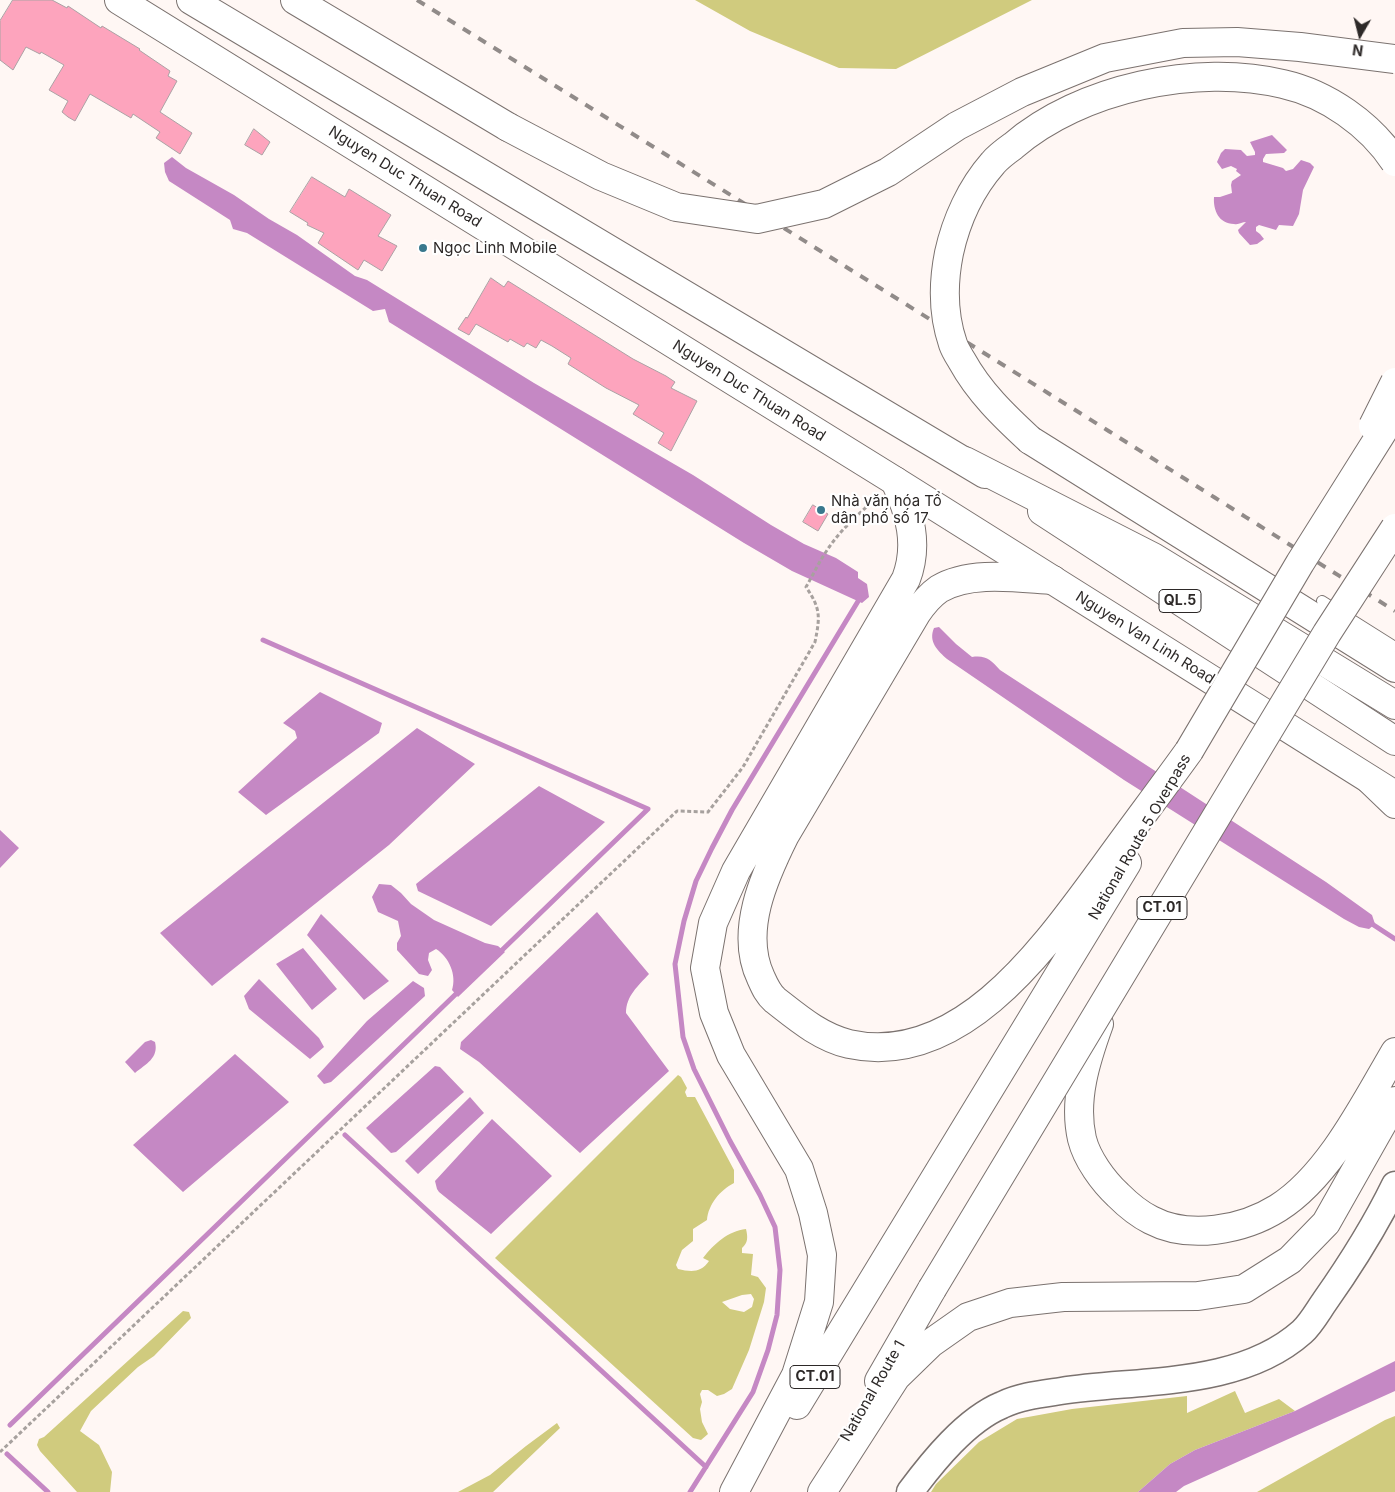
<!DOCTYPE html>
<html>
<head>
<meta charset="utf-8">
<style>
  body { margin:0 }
  #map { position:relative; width:1395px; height:1492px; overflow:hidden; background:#fff7f4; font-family:Inter,sans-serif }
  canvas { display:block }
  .north { position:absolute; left:1335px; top:10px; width:50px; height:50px; -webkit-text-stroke:4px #fff; paint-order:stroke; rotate:188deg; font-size:14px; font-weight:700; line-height:20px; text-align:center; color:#2d2928 }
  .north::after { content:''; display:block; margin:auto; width:18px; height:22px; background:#2d2928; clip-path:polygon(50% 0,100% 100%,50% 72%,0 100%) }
</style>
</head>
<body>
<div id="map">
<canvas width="1395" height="1492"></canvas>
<div class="north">N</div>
</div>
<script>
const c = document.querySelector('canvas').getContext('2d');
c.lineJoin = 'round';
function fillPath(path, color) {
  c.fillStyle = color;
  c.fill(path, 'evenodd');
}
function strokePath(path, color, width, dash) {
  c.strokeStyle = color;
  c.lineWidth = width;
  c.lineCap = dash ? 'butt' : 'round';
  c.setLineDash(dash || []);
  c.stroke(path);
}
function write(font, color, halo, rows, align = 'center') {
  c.font = font + ' Inter,sans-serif';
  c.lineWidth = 4.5;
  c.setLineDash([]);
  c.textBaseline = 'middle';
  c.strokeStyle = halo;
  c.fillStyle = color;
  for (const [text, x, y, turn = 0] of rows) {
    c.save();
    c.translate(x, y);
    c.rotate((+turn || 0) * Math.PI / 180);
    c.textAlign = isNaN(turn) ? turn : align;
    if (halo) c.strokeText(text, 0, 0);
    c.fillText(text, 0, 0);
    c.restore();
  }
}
const green = new Path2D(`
  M695 0H1032L896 69 839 68 750 31Z
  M678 1075 681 1077 687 1088 685 1092 687 1097H695L734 1170V1183C720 1190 708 1205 707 1220L693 1229V1241L682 1250 676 1265 678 1269C691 1272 701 1273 709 1261L703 1258C714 1244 728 1231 746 1229 748 1237 748 1243 742 1248V1253L753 1254 751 1275 758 1277 766 1288 764 1302 749 1350 732 1389 724 1394 717 1396 708 1390H702L700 1394 702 1402 700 1409 702 1422 708 1434 701 1440 693 1438 495 1258ZM751 1294 754 1299 752 1307 744 1312 730 1309 722 1302 742 1295Z
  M183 1311 189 1312 191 1318 154 1356 138 1367 91 1411 80 1431 99 1445 112 1472 110 1492H77L40 1451 37 1445 39 1439 44 1437Z
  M1235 1391 1245 1413 1279 1399 1295 1411 1195 1450 1170 1464 1138 1492H931L936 1484 979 1442 1017 1419 1072 1409 1187 1396V1413Z
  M1395 1416V1492H1257L1385 1420Z
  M557 1423 560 1428 493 1492H458L490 1475 526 1446Z`);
const water = new Path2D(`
  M1272 135 1287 150 1284 153 1266 154 1263 159V162L1283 168 1286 171 1293 169 1301 160 1310 163 1314 167 1303 190 1299 214 1293 226 1279 225 1276 230 1259 225 1256 227V231L1260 234 1264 239 1257 244 1250 245 1239 233 1238 230 1246 222C1242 222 1239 225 1234 224 1219 224 1213 210 1214 197H1220L1232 193 1231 185 1232 181 1241 175 1236 171 1237 169 1231 166 1222 169 1217 162 1221 153 1225 149 1241 150 1247 156 1255 155V152L1250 142Z
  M172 157 186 168 234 195 269 219 297 235 355 276 367 280 534 383 693 475 771 525 804 544 836 558 858 572V578L867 584 869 597 862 603 792 571 744 543 389 322 385 309 373 311 247 233 233 229 230 220 169 181 165 172 164 163Z
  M939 627 956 644 972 657C986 655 991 660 1000 670L1326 882 1372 915 1375 924 1369 929 1359 927 1344 919 1124 780 947 659C938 651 928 642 934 628Z
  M320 692 382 723 379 733 266 815 238 792 297 738 295 731 283 723Z
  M417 728 475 764 389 845 212 986 160 933Z
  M539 786 605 822 491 926 418 891 416 884Z
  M0 830 19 848 0 868Z
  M379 884 391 885 401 893 411 904 434 920 485 943 498 946 505 952 458 997 452 990C457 975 449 957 436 949L429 953 428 960 432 970 428 976 419 974 397 950V943L401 936 398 921 378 912 372 897Z
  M597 912 649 974C638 986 626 996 626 1013L669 1071 580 1153 479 1062 460 1049 461 1042Z
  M321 914 389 981 364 1000 307 935Z
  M303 948 337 989 312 1010 276 964Z
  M259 979 319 1038 324 1047 310 1059 249 1009 244 996Z
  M413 981 424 988 425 996 331 1082 324 1084 317 1076 367 1021Z
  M151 1040 155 1042C159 1058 146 1064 135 1073L125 1062 145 1042Z
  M235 1054 289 1102 183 1192 133 1145Z
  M435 1066 440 1067 464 1092 396 1152 391 1153 366 1128Z
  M470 1097 484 1113 418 1174 405 1161Z
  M492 1119 552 1176 491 1234 439 1192 437 1189 435 1181Z
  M1395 1361V1391L1184 1486 1176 1492H1138L1170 1464 1195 1450 1295 1411Z`);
const stream = new Path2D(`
  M263 640 648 809 498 954
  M1369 922 1395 939
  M345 1135 706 1467
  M10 1425 459 991
  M7 1454 48 1492
  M690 1492 753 1392 768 1350 777 1315 780 1270 775 1227 760 1195 730 1141 694 1069 683 1037 675 964 684 921 696 881 712 848 732 810 860 598H859`);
const building = new Path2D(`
  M13 0H52L67 8 68 6 101 28 102 26 140 49 139 50 170 71 168 76 177 81 160 112 192 133 180 154 156 138 160 132 133 114 131 118 90 94 75 121 68 117 62 112 68 101 49 90 64 65 41 52 40 54 26 47 13 70 0 60V21Z
  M254 129 270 142 262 155 245 145Z
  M312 177 345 197 349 189 391 215 378 236 397 246 382 271 364 260 358 270 318 243 324 233 307 225 308 223 290 212Z
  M491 278 504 287 508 281 633 359 666 376 675 382 671 388 697 401 671 451 658 443 664 433 633 414 639 405 606 388 568 364 571 358 552 346 541 340 536 348 527 343 524 347 510 339 508 342 476 324 469 335 458 329 466 317 467 318Z
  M813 505 828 514 818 531 803 522Z`);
const path = new Path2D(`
  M0 1452 677 811 708 812 743 767 815 642C820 617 821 609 806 587 814 573 821 558 830 546 844 526 862 511 880 495`);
const service = new Path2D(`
  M1322 601 1395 647`);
const secondary = new Path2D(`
  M910 1492C933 1461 966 1420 1002 1405 1021 1396 1041 1394 1061 1391 1139 1379 1239 1388 1302 1332 1311 1324 1318 1311 1325 1301 1351 1264 1375 1226 1395 1185`);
const trunk = new Path2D(`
  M119 0 895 481 1390 792
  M191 0 985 474
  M1042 511 1395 741`);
const motorway = new Path2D(`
  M295 0 508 127
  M1030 440 1395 668
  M965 461 1153 557 1395 705
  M1053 580C1019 578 970 570 939 589 929 596 922 605 916 614L785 835C764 877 739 932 761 978 765 987 768 994 775 1000 798 1018 820 1037 849 1044 962 1069 1047 944 1104 867 1132 828 1161 790 1189 751
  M1370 780 1395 804
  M1099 1024C1086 1060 1073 1100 1082 1139 1087 1159 1103 1181 1118 1195 1128 1205 1139 1214 1151 1220 1189 1240 1243 1230 1278 1208 1329 1176 1365 1103 1395 1052
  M879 1381 932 1289
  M797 1405 1127 863
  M734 1492 796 1375 819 1302 822 1255 813 1213 799 1169 731 1055 714 1013 705 968 713 923 736 871 906 579C919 545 910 513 895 481
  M822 1492 896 1377 931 1343 968 1317 1010 1303 1063 1297 1198 1296 1244 1289 1290 1260 1326 1223 1395 1101`);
const rail = new Path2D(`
  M417 0C744 203 1070 406 1395 611`);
const motorwayBridge = new Path2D(`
  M508 127 601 176 676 207 757 219 824 204 888 172 957 126 1022 92 1105 58 1183 43 1237 42 1300 47 1395 59
  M1373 426 1395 382
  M1030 440C1004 416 979 392 962 361 959 356 955 350 953 344 943 315 943 283 949 253 956 221 971 188 993 163 998 157 1006 151 1013 146 1080 88 1198 63 1283 84 1327 94 1370 124 1395 162
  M1189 751 1300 563 1395 412
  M932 1289 1327 633 1395 528`);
const markers = [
  [423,248,5,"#39788d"],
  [821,510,5,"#39788d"]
];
const shields = [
  [1180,601,42],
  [1162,908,50],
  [815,1377,50]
];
const shieldNames = [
  ["QL.5",1180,601],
  ["CT.01",1162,908],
  ["CT.01",815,1377]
];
const streetNames = [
  ["Nguyen Duc Thuan Road",405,177,32],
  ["Nguyen Duc Thuan Road",749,391,32],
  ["Nguyen Van Linh Road",1145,638,32],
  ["National Route 5 Overpass",1140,837,-60],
  ["National Route 1",873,1391,-60]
];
const poiNames = [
  ["Ngọc Linh Mobile",433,248],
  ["Nhà văn hóa Tổ",831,501],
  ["dân phố số 17",831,518]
];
fillPath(green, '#d0cb7e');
fillPath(water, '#c588c4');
strokePath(stream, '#c588c4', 5);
fillPath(building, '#fda4bd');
strokePath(building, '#aba1a4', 1);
strokePath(service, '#7b726f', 12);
strokePath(secondary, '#7b726f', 29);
strokePath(trunk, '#7b726f', 30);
strokePath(motorway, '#7b726f', 30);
strokePath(path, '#a7a19e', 3, [4, 2.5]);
strokePath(service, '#fff', 10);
strokePath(secondary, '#fff', 26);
strokePath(trunk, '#fff', 28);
strokePath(motorway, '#fff', 28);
strokePath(rail, '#918b89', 4, [9, 9]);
strokePath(motorwayBridge, '#7b726f', 30, []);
strokePath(motorwayBridge, '#fff', 28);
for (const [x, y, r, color] of markers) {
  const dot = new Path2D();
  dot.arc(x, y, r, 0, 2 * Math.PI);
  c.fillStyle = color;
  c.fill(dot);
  strokePath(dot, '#fff', 2);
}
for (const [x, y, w] of shields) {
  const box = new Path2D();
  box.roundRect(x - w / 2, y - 11.5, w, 23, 4);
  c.fillStyle = '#fff';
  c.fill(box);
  strokePath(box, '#2d2928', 1);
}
write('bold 14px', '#2d2928', null, shieldNames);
write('15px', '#2d2928', '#fff', streetNames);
write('15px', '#2d2928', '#fff', poiNames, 'left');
</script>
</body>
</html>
